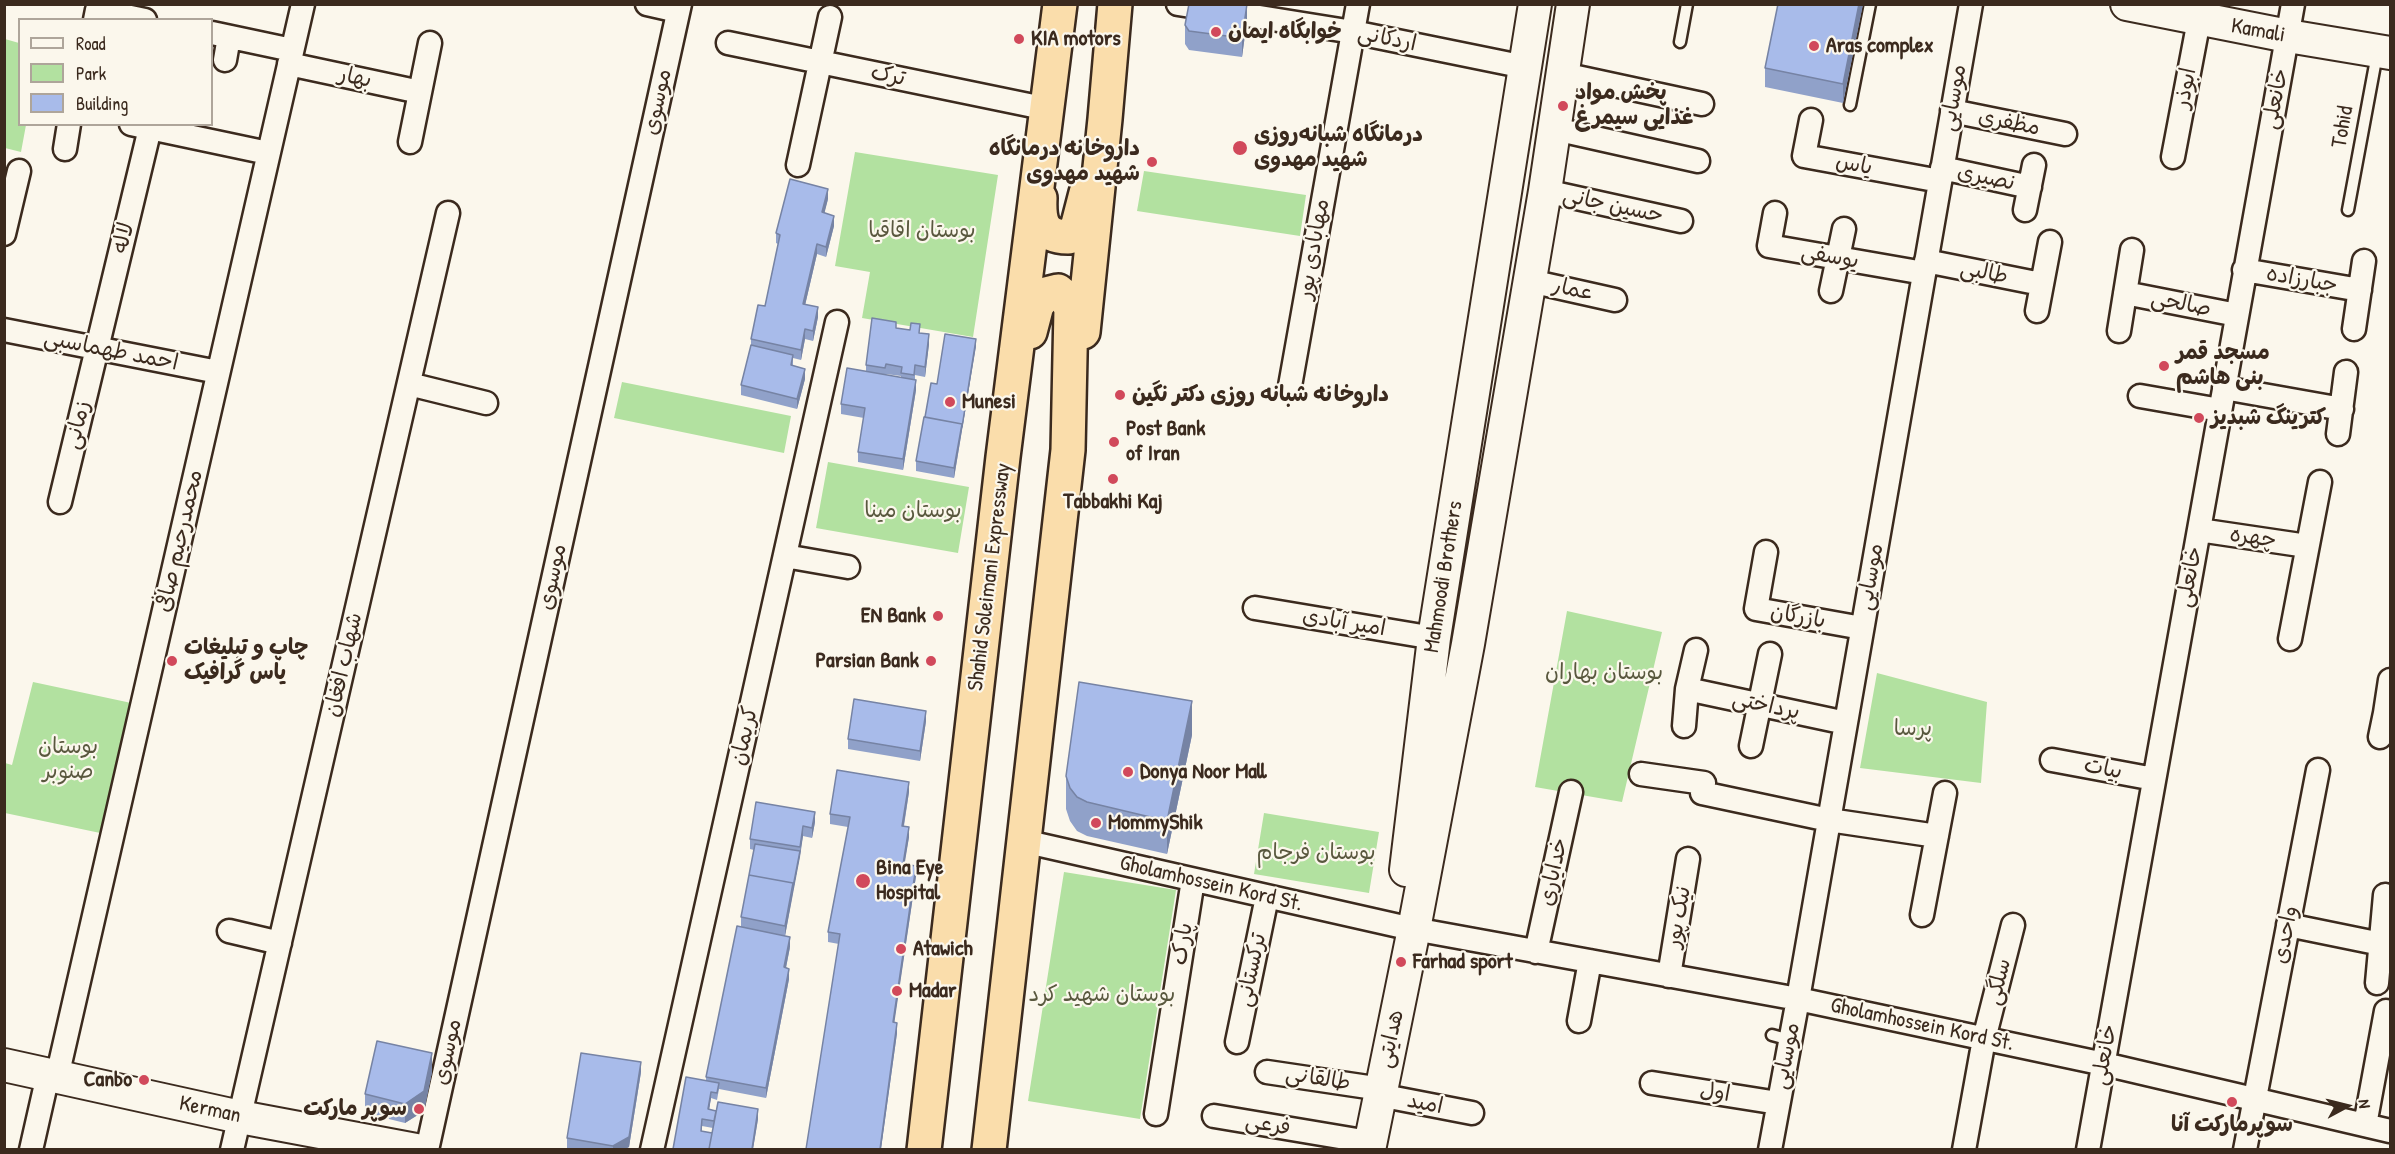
<!DOCTYPE html>
<html>
<head>
<meta charset="utf-8">
<style>
  body { margin:0 }
  #map { position:relative; width:2395px; height:1154px; overflow:hidden; background:#fbf7ec; font-family:"Patrick Hand",sans-serif }
  canvas { display:block }
  .frame { position:absolute; inset:0; border:6px solid #3b2a1e; pointer-events:none }
  .legend { position:absolute; left:18px; top:18px; width:195px; height:108px; box-sizing:border-box; background:#fbf7ec; border:2px solid #aea59a; margin:0; padding:8px 10px; list-style:none; font-size:18px; color:#3b2a1e }
  .legend li { display:flex; align-items:center; gap:12px; height:30px }
  .legend b { width:30px; border:2px solid #aea59a }
  .north { position:absolute; left:2317px; top:1076px; width:60px; height:60px; -webkit-text-stroke:4px #fbf7ec; paint-order:stroke; rotate:83deg; font-size:16px; font-weight:700; line-height:24px; text-align:center; color:#3b2a1e }
  .north::after { content:''; display:block; margin:auto; width:21px; height:27px; background:#3b2a1e; clip-path:polygon(50% 0,100% 100%,50% 72%,0 100%) }
</style>
</head>
<body>
<div id="map">
<canvas width="2395" height="1154"></canvas>
<div class="frame"></div>
<ul class="legend">
<li><b style="height:8px;background:#fbf7ec"></b>Road</li>
<li><b style="height:16px;background:#b2e1a0"></b>Park</li>
<li><b style="height:16px;background:#a8bbea"></b>Building</li>
</ul>
<div class="north">N</div>
</div>
<script>
const c = document.querySelector('canvas').getContext('2d');
c.lineJoin = 'round';
function fillPath(path, color) {
  c.fillStyle = color;
  c.fill(path, 'evenodd');
}
function strokePath(path, color, width, dash) {
  c.strokeStyle = color;
  c.lineWidth = width;
  c.lineCap = dash ? 'butt' : 'round';
  c.setLineDash(dash || []);
  c.stroke(path);
}
function write(font, color, halo, rows, align = 'center') {
  c.font = font + ' "Patrick Hand","Playpen Sans Arabic",sans-serif';
  c.lineWidth = 4.5;
  c.setLineDash([]);
  c.textBaseline = 'middle';
  c.strokeStyle = halo;
  c.fillStyle = color;
  for (const [text, x, y, turn = 0] of rows) {
    c.save();
    c.translate(x, y);
    c.rotate((+turn || 0) * Math.PI / 180);
    c.textAlign = isNaN(turn) ? turn : align;
    if (halo) c.strokeText(text, 0, 0);
    c.fillText(text, 0, 0);
    c.restore();
  }
}
const green = new Path2D(`
  M5 39 19 43 20 124 26 125 21 152 5 148Z
  M855 152 998 175 973 337 862 318 870 272 835 266Z
  M1144 171 1306 195 1300 236 1137 211Z
  M622 382 791 416 784 453 614 418Z
  M828 462 969 487 958 553 816 528Z
  M1567 611 1662 632 1622 802 1535 787Z
  M1877 673 1987 702 1981 783 1860 768Z
  M33 682 136 704 105 834 5 813V763L12 765Z
  M1264 813 1379 832 1369 893 1254 874Z
  M1064 872 1176 890 1140 1119 1028 1101Z`);
const service = new Path2D(`
  M1680 42 1687 4
  M1850 105 1870 4
  M2348 210 2377 54
  M1772 1035 1790 1040`);
const minor = new Path2D(`
  M647 4 678 11
  M1178 4 1353 32 1525 67
  M95 20 97 10 145 20
  M212 33 292 50
  M728 43 1048 109
  M225 60 229 37
  M289 64 420 92
  M1563 74 1702 104
  M1952 111 2065 134
  M1811 120 1804 156 1940 181
  M131 124 268 153
  M1555 129 1698 161
  M410 142 430 43
  M65 149 69 124
  M2173 157 2199 20
  M798 165 830 17
  M1942 168 2030 187
  M1545 191 1681 221
  M2025 210 2034 165
  M1775 213 1769 246 1924 273
  M4 234 19 171
  M1926 261 2041 284
  M2244 270 2360 290
  M1530 281 1615 300
  M1831 291 1844 229
  M2125 293 2237 315
  M2037 311 2050 242
  M2354 329 2364 261
  M4 330 218 372
  M2119 331 2132 250
  M409 384 486 403
  M1290 386 1358 4
  M2224 388 2342 409
  M2140 396 2220 410
  M2338 434 2346 372
  M60 502 151 124
  M2199 530 2307 546
  M1766 552 1756 609 1862 628
  M785 556 848 567
  M1255 608 1434 638
  M2290 639 2320 482
  M1687 689 1846 723
  M2385 713 2390 680
  M1684 726 1687 689 1696 650
  M2380 737 2385 713 2390 714
  M1751 746 1770 654
  M2052 760 2154 779
  M1641 774 1704 783 1702 793 1829 820 1937 836
  M1023 841 1399 926
  M1922 915 1945 793
  M2288 925 2381 944
  M1414 929 1798 999 2104 1064 2390 1131
  M229 931 280 943
  M1536 952 1571 792
  M1669 976 1688 859
  M2377 983 2385 895
  M1579 1021 1590 961
  M1237 1042 1267 897
  M1267 1072 1368 1087
  M57 1077 303 4
  M1652 1083 1778 1103
  M1379 1095 1472 1113
  M1156 1114 1193 880
  M1214 1116 1357 1140
  M2365 1125 2386 1011
  M31 1150 48 1075
  M232 1150 448 213
  M427 1150 680 4
  M652 1150 837 322
  M1770 1150 1798 999 1971 4
  M1964 1150 1984 1039 2013 925
  M2088 1150 2293 4
  M2245 1150 2318 770`);
const secondary = new Path2D(`
  M2127 4 2288 36 2390 53
  M1406 870 1434 638 1535 4
  M4 1065 240 1117 416 1150
  M1369 1150 1414 929 1468 644 1545 191 1573 4`);
const trunk = new Path2D(`
  M1040 198C1039 221 1042 237 1068 237L1077 228 1086 193
  M1083 332 1105 119 1115 4
  M924 1150 1003 457 1060 4
  M989 1150 1068 450 1071 309 1066 298 1058 291 1046 294 1037 305 1030 332`);
const wall = new Path2D(`
  M1247 4V20L1242 57 1189 50 1185 44V25Z
  M1778 4H1863L1843 103 1765 87V68Z
  M828 199 824 213 834 226 826 257 817 254 805 305 818 317 813 341 805 339 801 360 793 358V366L805 379 797 409 741 395V385L751 345V339L765 306 778 244 776 243V233Z
  M896 328 920 333 929 344 925 377 915 375V380L916 390 903 470 858 462V452L864 418 841 414V404L866 371V365ZM886 374 901 376V378L886 375Z
  M976 346 954 478 916 471V461L925 417 937 384Z
  M926 721 920 761 848 749V739Z
  M1192 735 1167 854 1087 836 1077 831 1070 821 1066 809V776Z
  M909 792 904 826 909 837 904 864 916 876 894 1022 897 1033 881 1149H806L839 944 828 942V932L848 827 830 824V814Z
  M815 822 812 838 803 836 785 936 741 927V917L754 850 750 849V839Z
  M790 947 786 968 789 979 766 1098 719 1089 717 1100 711 1098 709 1110 758 1119 753 1149H673L706 1080V1077ZM702 1126 713 1128 712 1133 702 1131Z
  M432 1072 424 1111 405 1123 365 1113V1094Z
  M641 1072 629 1147 625 1149H577L567 1148V1138Z`);
const shadedWall = new Path2D(`
  M1247 4V20L1242 57V38Z
  M1859 4H1863L1843 103V84Z
  M828 189V199L822 223V212Z
  M834 216V226L826 257V247Z
  M817 244V254L803 314V304Z
  M818 307V317L813 341V331Z
  M805 329V339L801 360V350Z
  M929 334V344L925 377V367Z
  M976 339V346L954 478V468Z
  M805 369V379L797 409V399Z
  M916 380V390L903 470V459Z
  M1192 701V735L1167 854V821Z
  M926 711V721L920 761V751Z
  M909 782V792L902 836V826Z
  M815 812V822L812 838V828Z
  M803 826V836L800 857 785 936V926L800 851Z
  M909 827V837L903 874V864Z
  M916 866V876L893 1032V1022Z
  M790 937V947L784 977V967Z
  M789 969V979L766 1098V1088Z
  M897 1023V1033L881 1149H880Z
  M432 1053V1072L424 1111 405 1123V1104Z
  M641 1062V1072L629 1147 625 1149H613V1146Z
  M711 1092V1098L708 1116V1109Z
  M758 1109V1119L753 1149H752Z`);
const building = new Path2D(`
  M1189 4H1247L1242 38 1189 31 1185 25Z
  M1778 4H1859L1843 84 1765 68Z
  M790 179 828 189 822 212 834 216 826 247 817 244 803 304 818 307 813 331 805 329 801 350 751 339 758 305 765 306 780 235 776 233Z
  M872 318 896 322V328L910 330 911 323 920 324 919 333 929 334 925 367 915 365 914 375 901 373 902 367 886 364 885 368 866 365Z
  M945 334 976 339 962 427V424L925 417 931 383 937 384Z
  M751 345 793 355 791 365 805 369 797 399 741 385Z
  M847 368 916 380 903 459 858 452 865 408 841 404Z
  M924 417 962 424 954 468 916 461Z
  M1079 682 1192 701 1167 821 1087 802 1077 797 1070 788 1066 776Z
  M854 699 926 711 920 751 848 739Z
  M837 770 909 782 902 826 909 827 903 864 916 866 893 1022 897 1023 880 1149H806L840 934 828 932 850 817 830 814Z
  M756 802 815 812 812 828 803 826 800 847 750 839Z
  M755 844 800 851 793 887V883L749 875Z
  M749 875 793 883 785 926 741 917Z
  M737 926 790 937 784 967 789 969 766 1088 706 1077Z
  M377 1041 432 1053 424 1091 405 1104 365 1094Z
  M581 1053 641 1062 629 1137 613 1146 567 1138Z
  M686 1077 719 1083 717 1093 711 1092 708 1109 716 1111 714 1121 702 1119 701 1131 712 1133 709 1149H673Z
  M718 1102 758 1109 752 1149H709Z`);
const markers = [
  [1216,32,6,"#d1495b"],
  [1019,39,6,"#d1495b"],
  [1814,46,6,"#d1495b"],
  [1563,106,6,"#d1495b"],
  [1240,148,8,"#d1495b"],
  [1152,162,6,"#d1495b"],
  [2164,366,6,"#d1495b"],
  [1120,395,6,"#d1495b"],
  [950,402,6,"#d1495b"],
  [2199,418,6,"#d1495b"],
  [1114,442,6,"#d1495b"],
  [1113,479,6,"#d1495b"],
  [938,616,6,"#d1495b"],
  [172,661,6,"#d1495b"],
  [931,661,6,"#d1495b"],
  [1128,772,6,"#d1495b"],
  [1096,823,6,"#d1495b"],
  [863,881,8,"#d1495b"],
  [901,949,6,"#d1495b"],
  [1401,962,6,"#d1495b"],
  [897,991,6,"#d1495b"],
  [144,1080,6,"#d1495b"],
  [2232,1102,6,"#d1495b"],
  [419,1109,6,"#d1495b"]
];
const streetNames = [
  ["Kamali",2258,31,10],
  ["اردکانی",1387,39,11],
  ["ترک",888,76,12],
  ["بهار",355,78,12],
  ["ابوذر",2186,88,-79],
  ["موسایی",1954,98,-80],
  ["خانعلی",2276,99,-79],
  ["موسوی",658,102,-78],
  ["مظفری",2009,123,11],
  ["Tohid",2343,127,-80],
  ["یاس",1854,165,11],
  ["نصیری",1986,178,12],
  ["حسین جانی",1613,206,12],
  ["لاله",124,238,-76],
  ["مهابادی پور",1314,249,-80],
  ["یوسفی",1830,257,10],
  ["طالبی",1984,273,11],
  ["جبارزاده",2302,280,10],
  ["عمار",1573,290,12],
  ["صالحی",2181,304,11],
  ["احمد طهماسبی",111,351,11],
  ["زمانی",78,425,-76],
  ["چهره",2253,538,8],
  ["محمدرحیم صافی",180,541,-77],
  ["موسوی",553,577,-78],
  ["Shahid Soleimani Expressway",990,577,-83],
  ["Mahmoodi Brothers",1444,577,-81],
  ["موسایی",1871,577,-80],
  ["خانعلی",2190,577,-79],
  ["بازرگان",1798,617,10],
  ["امیر آبادی",1344,623,9],
  ["شهاب افغان",344,665,-77],
  ["پرداختی",1766,706,12],
  ["کریمان",745,736,-77],
  ["بیات",2103,769,11],
  ["خدایاری",1554,872,-78],
  ["Gholamhossein Kord St.",1211,884,13],
  ["نیک پور",1679,917,-80],
  ["واحدی",2286,935,-79],
  ["پارک",1183,944,-81],
  ["ترکستانی",1252,970,-78],
  ["سلگی",1999,982,-76],
  ["Gholamhossein Kord St.",1922,1025,12],
  ["هدایتی",1391,1039,-78],
  ["موسوی",448,1052,-78],
  ["خانعلی",2105,1055,-80],
  ["موسایی",1787,1056,-79],
  ["طالقانی",1318,1079,9],
  ["اول",1715,1093,9],
  ["امید",1425,1104,11],
  ["Kerman",210,1110,12],
  ["فرعی",1268,1125,10]
];
const poiNames = [
  ["خوابگاه ایمان",1228,32],
  ["KIA motors",1031,39],
  ["Aras complex",1826,46],
  ["پخش مواد",1575,93],
  ["غذایی سیمرغ",1575,118],
  ["درمانگاه شبانه‌روزی",1254,135],
  ["شهید مهدوی",1254,160],
  ["داروخانه درمانگاه",1140,149,"right"],
  ["شهید مهدوی",1140,174,"right"],
  ["مسجد قمر",2176,353],
  ["بنی هاشم",2176,378],
  ["داروخانه شبانه روزی دکتر نگین",1132,395],
  ["Munesi",962,402],
  ["کترینگ شبدیز",2211,418],
  ["Post Bank",1126,429],
  ["of Iran",1126,454],
  ["Tabbakhi Kaj",1113,502,"center"],
  ["EN Bank",926,616,"right"],
  ["چاپ و تبلیغات",184,648],
  ["یاس گرافیک",184,673],
  ["Parsian Bank",919,661,"right"],
  ["Donya Noor Mall",1140,772],
  ["MommyShik",1108,823],
  ["Bina Eye",876,868],
  ["Hospital",876,893],
  ["Atawich",913,949],
  ["Farhad sport",1413,962],
  ["Madar",909,991],
  ["Canbo",132,1080,"right"],
  ["سوپر مارکت",407,1109,"right"],
  ["سوپرمارکت آنا",2232,1125,"center"]
];
const parkNames = [
  ["بوستان اقاقیا",922,231],
  ["بوستان مینا",913,511],
  ["بوستان بهاران",1604,673],
  ["پرسا",1913,729],
  ["بوستان",68,747],
  ["صنوبر",68,772],
  ["بوستان فرجام",1316,853],
  ["بوستان شهید کرد",1102,995]
];
fillPath(green, '#b2e1a0');
strokePath(service, '#3b2a1e', 15);
strokePath(minor, '#3b2a1e', 27);
strokePath(secondary, '#3b2a1e', 36);
strokePath(trunk, '#3b2a1e', 38);
strokePath(service, '#fbf7ec', 10);
strokePath(minor, '#fbf7ec', 22);
strokePath(secondary, '#fbf7ec', 32);
strokePath(trunk, '#faddab', 33);
fillPath(wall, '#90a1c9');
fillPath(shadedWall, '#7683a4');
fillPath(building, '#a8bbea');
strokePath(building, '#7683a4', 1.5);
for (const [x, y, r, color] of markers) {
  const dot = new Path2D();
  dot.arc(x, y, r, 0, 2 * Math.PI);
  c.fillStyle = color;
  c.fill(dot);
  strokePath(dot, '#fbf7ec', 2);
}
write('22px', '#3b2a1e', '#fbf7ec', streetNames);
write('bold 22px', '#3b2a1e', '#fbf7ec', poiNames, 'left');
write('22px', '#59583e', '#fbf7ec', parkNames);
</script>
</body>
</html>
